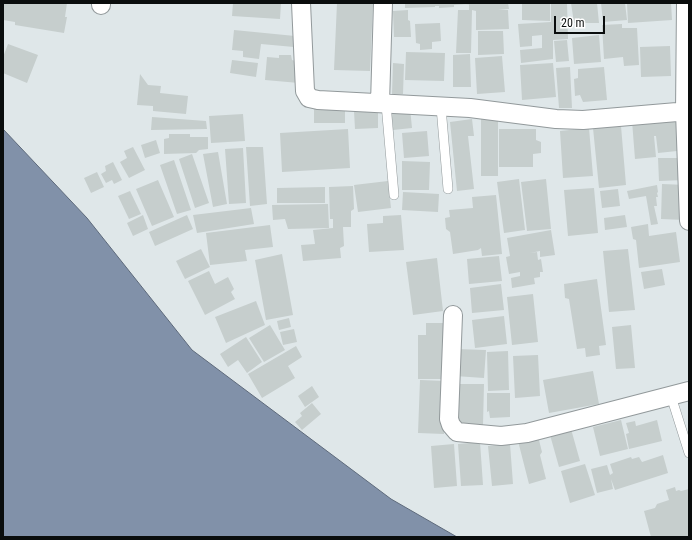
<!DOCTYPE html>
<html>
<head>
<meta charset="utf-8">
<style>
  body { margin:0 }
  #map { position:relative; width:692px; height:540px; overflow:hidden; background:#dfe7e9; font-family:"Roboto Condensed",sans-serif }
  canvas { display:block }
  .frame { position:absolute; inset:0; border:4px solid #0a0d0d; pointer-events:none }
  .scale { position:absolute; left:554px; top:16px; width:51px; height:18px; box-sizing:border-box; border:2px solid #0a0d0d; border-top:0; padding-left:5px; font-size:12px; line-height:14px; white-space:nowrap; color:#0a0d0d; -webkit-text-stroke:3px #fff; paint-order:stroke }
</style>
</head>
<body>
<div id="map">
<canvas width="692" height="540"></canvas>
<div class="frame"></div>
<div class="scale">20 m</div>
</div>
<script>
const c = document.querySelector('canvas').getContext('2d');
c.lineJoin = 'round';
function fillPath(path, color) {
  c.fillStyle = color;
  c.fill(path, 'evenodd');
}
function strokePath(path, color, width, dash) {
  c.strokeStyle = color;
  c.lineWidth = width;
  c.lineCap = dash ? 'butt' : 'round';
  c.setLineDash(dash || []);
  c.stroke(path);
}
const water = new Path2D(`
  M3 129 87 218 192 350 391 499 457 537H3Z`);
const building = new Path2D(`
  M3 3H67L65 17H67L64 33 15 25V22L3 20Z
  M233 3H281L280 19 232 16Z
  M337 3H373L370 71 334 70Z
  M405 3H469V4L454 5V7L439 8V6H435V7L405 8Z
  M469 3H508L509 9H498L508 10 509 29 476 30V11L472 10 471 53H456L458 10H469Z
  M522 3H550V21L522 20Z
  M551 3H567L568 39 553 40V59L521 63 520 50 542 48V35L532 36V46L520 47 518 24 551 22Z
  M571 3H597L599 23H574Z
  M601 3H625L627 20 603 22Z
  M627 3H671L672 20 628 23Z
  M408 10V20L410 21 411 37H394L393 11Z
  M440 23 441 41 432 42V49L420 50V44L416 43 415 24Z
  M622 24V28H637L639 65 624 66 623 57 604 59 602 25Z
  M234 30 295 36 294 47 261 44 259 59 243 57V51L232 50Z
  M478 31H503L504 54 478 55Z
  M599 35 601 62 574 64 572 38Z
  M567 40 569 61 556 62 554 41Z
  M8 44 38 55 27 83 3 73V57Z
  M670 46 671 76 641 77 640 47Z
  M406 52 445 53 444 81 405 80Z
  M470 54 471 87H453V55Z
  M279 55H291L292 60 295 61V67L301 68 299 83 265 80 267 57 279 58Z
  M502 56 505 92 477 94 475 58Z
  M232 60 258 63 256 77 230 73Z
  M393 63 404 64 403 94H392Z
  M553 63 556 97 522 100 520 65Z
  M570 67 572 108H559L556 68Z
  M604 67 607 100 583 102 580 95 575 96 574 79 578 78V69Z
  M140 74 148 85 161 86 160 93 188 96 186 114 153 111V106L137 105Z
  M314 107H345V123H314Z
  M410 108 412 128 393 130 391 110Z
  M378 110V128L355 129 354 111Z
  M243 114 245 141 211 143 209 116Z
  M481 115H498V176H481Z
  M681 116 684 145 677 146V151L658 153 656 136H654L656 157 635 159 632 121Z
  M152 117 206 121 207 129 151 130Z
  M472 119 474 136H468L474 189 457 191 450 122Z
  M621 126 626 185 599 188 593 128Z
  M589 128 593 176 563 178 560 131Z
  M348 129 350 168 282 172 280 133Z
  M499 129H536V140L541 142V153L533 154V167H499Z
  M427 131 429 156 404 158 402 133Z
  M169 134H190V137H208V149L199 150 196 153 164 154V139L169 138Z
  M156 140 160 153 145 158 141 145Z
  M133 147 145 170 129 178 120 162 127 158 124 151Z
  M246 147H263L267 204 250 206Z
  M243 148 246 203 229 204 225 149Z
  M218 152 227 204 213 207 203 154Z
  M192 154 209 203 195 208 179 159Z
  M658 158H684V180L659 181Z
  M174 160 191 210 177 214 160 165Z
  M402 161 430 162 429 190H402Z
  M113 162 122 180 114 184 112 180 106 183 101 174 106 171 105 166Z
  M97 172 104 187 91 193 84 178Z
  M519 179 525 230 504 233 497 182Z
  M546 179 551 229 527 231 521 182Z
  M158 180 174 217 152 226 136 189Z
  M388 181 391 208 358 212 354 185Z
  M662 184 686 185 685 220 661 219Z
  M657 185 658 192 657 193 658 197H656L657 206H654L658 224 651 225 646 196 629 199 627 191Z
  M353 186 354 209 351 211V227H343L344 246 340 248 341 258 303 261 301 245 315 244 313 230 333 228V219H330L329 187Z
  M325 187V203H277V188Z
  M594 188 598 233 568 236 564 190Z
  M618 189 620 206 602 208 600 191Z
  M130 191 141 214 129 219 118 196Z
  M403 192 439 194 438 212 402 210Z
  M496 195 502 254 482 256 481 248 478 250 453 254 450 232 446 229 445 218 450 217 449 210 473 208 472 197Z
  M328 204 329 228 288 229 285 219 273 220 272 205Z
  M251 208 254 224 197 233 193 215Z
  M143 215 148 229 133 236 127 223Z
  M187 215 193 229 155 246 149 232Z
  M401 215 404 250 369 252 367 224 383 223V216Z
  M625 215 627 227 605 230 604 218Z
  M648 224 649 236 676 232 680 262 639 268 636 240 633 239 631 227Z
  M270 225 273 247 245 250 247 261 210 265 206 233Z
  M551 230 555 255 540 257V251L530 253 537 252 538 260 541 259 543 272H540V277L534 278 535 284 512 288 511 278 520 276V272L509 274 506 257 510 256 507 238Z
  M201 249 210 267 185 279 176 261Z
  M628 249 635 310 609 312 603 251Z
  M282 254 293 315 266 320 255 260Z
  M499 256 502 281 469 284 467 259Z
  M437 258 443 311 413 315 406 262Z
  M662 269 665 285 644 289 641 272Z
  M209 271 215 284 228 277 234 289 231 292 235 299 205 315 188 281Z
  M597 279 606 345 599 346 600 355 586 357 585 348 577 349 569 299 565 298 564 284Z
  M501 284 504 310 472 313 470 288Z
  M533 294 538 342 512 345 507 297Z
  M256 301 265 325 226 343 215 317Z
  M504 316 507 344 475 348 472 320Z
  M289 318 291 327 279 330 277 321Z
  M426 323H446L445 379H418V335H426Z
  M270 325 285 350 264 362 249 338Z
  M631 325 635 368 616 369 612 327Z
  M294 329 297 342 283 345 280 332Z
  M246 337 262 362 247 373 238 360 228 367 220 354Z
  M296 346 302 357 288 366 295 378 262 398 248 374Z
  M456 349 486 350 484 378 455 376Z
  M508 351 509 390 488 391 487 352Z
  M538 355 540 396 515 398 513 356Z
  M593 371 599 404 549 413 543 380Z
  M420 380 445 381 444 434 418 433Z
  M459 384H484L483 425 457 424Z
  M312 386 319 397 305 407 298 396Z
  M487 393H510V417L490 418 489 411 487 412Z
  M312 403 321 414 302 430 295 422 302 416 300 413Z
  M621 420 628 449 600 456 593 427Z
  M657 420 662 441 629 449 626 434 629 433 626 423 635 421 636 426Z
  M571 429 580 461 559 467 550 435Z
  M528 439V442L539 440 542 452 540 455 546 479 529 484 518 441Z
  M480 442 483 485 461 486 458 444Z
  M454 444 457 486 434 488 431 446Z
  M510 444 513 484 492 486 488 446Z
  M663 455 668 473 615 490 611 479 613 489 597 493 591 469 607 465 610 475 613 473 610 464 631 457 632 459 639 457 642 462Z
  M585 464 595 495 570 503 561 471Z
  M675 487 676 491 679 490 681 491 689 489V537H651L644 511 655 508 657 504 669 500 666 490Z`);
const lane = new Path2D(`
  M386 104 394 195
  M441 107 448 189
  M671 396 689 453`);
const street = new Path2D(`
  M101 3V5
  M301 3 305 91 309 98 318 100 470 108 556 119 583 120 689 111
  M686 3 685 112 689 221
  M380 103 383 3
  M453 315 449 419 451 425 457 432 501 436 527 433 689 391`);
fillPath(water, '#8191a9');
strokePath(water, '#5d697a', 1);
fillPath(building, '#c6cecd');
strokePath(lane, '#92999b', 10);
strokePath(street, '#92999b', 20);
strokePath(lane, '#fff', 9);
strokePath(street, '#fff', 18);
</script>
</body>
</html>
